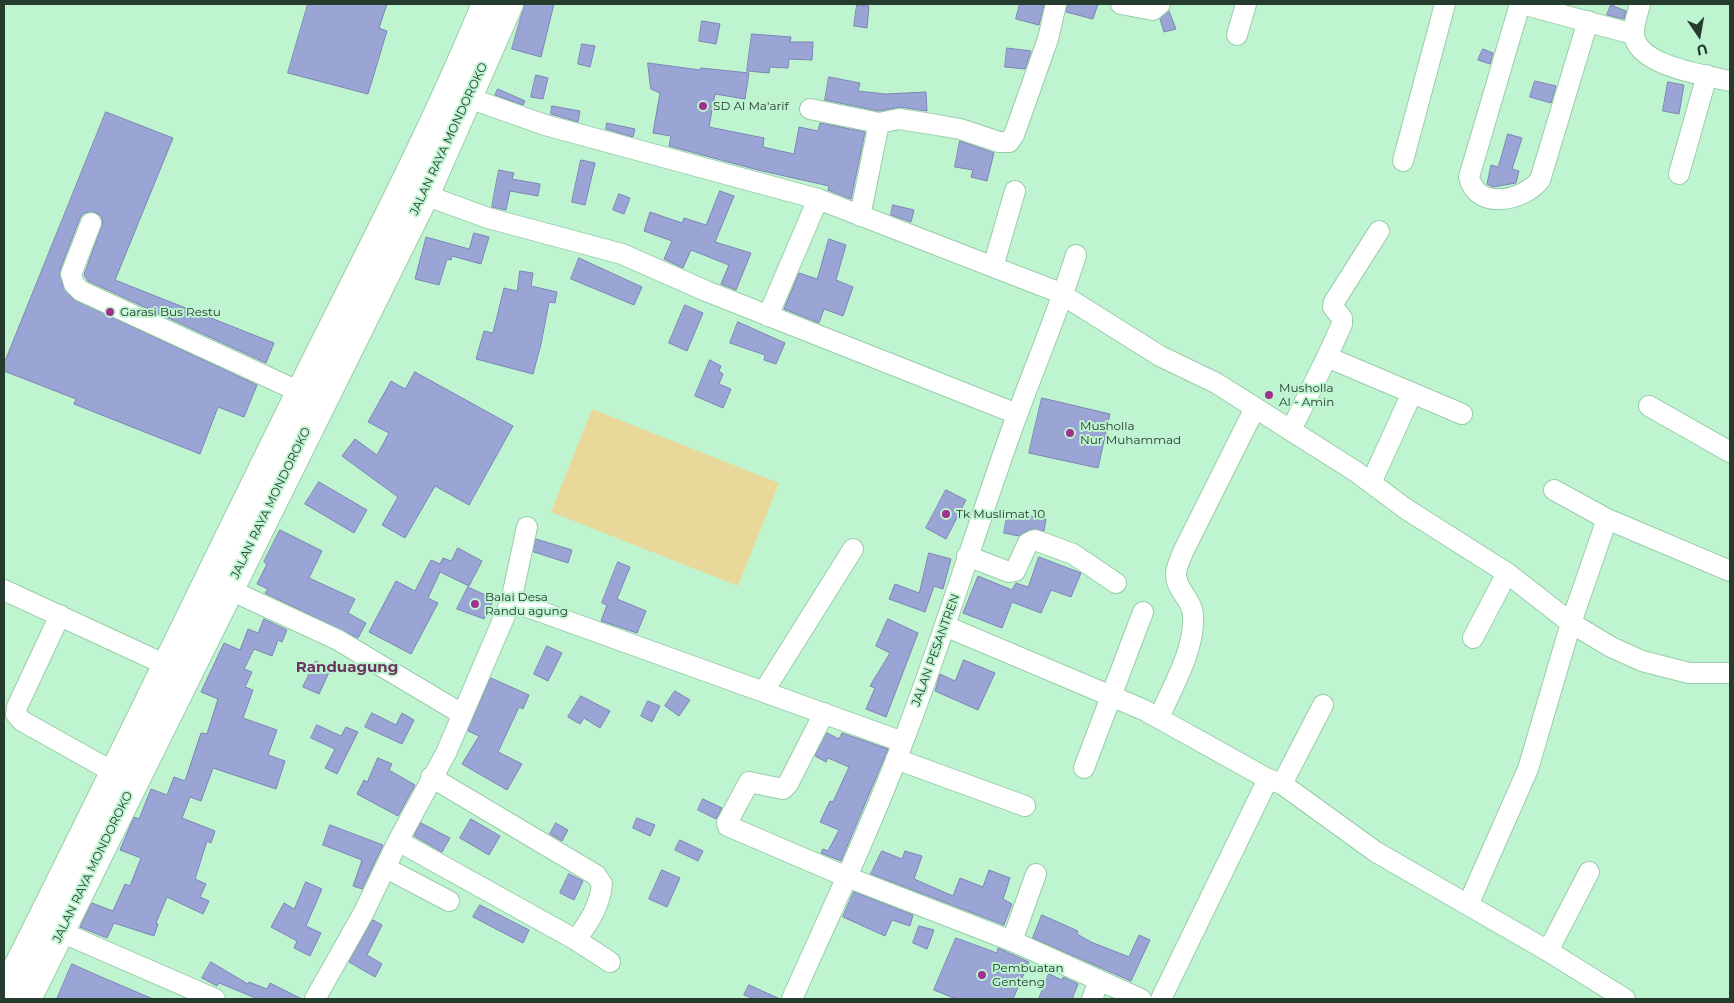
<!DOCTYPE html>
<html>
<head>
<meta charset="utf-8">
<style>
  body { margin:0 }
  #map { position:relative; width:1734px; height:1003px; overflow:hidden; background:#bff4d1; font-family:Montserrat,sans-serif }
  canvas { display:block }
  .frame { position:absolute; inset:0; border:5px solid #253b2d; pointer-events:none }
  .north { position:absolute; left:1674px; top:10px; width:50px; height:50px; -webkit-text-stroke:4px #bff4d1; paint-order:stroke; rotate:168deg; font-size:14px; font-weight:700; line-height:20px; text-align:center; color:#253b2d }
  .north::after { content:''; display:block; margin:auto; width:18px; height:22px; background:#253b2d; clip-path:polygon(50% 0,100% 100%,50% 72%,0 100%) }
</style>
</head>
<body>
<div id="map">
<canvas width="1734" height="1003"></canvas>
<div class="frame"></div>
<div class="north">U</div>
</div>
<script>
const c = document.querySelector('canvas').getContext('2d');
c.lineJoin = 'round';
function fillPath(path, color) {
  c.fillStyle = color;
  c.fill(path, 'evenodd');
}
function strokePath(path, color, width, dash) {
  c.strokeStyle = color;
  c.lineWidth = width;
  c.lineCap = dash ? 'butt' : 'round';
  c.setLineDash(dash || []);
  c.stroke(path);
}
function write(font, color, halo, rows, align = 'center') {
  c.font = font + ' Montserrat,sans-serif';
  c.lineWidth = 4;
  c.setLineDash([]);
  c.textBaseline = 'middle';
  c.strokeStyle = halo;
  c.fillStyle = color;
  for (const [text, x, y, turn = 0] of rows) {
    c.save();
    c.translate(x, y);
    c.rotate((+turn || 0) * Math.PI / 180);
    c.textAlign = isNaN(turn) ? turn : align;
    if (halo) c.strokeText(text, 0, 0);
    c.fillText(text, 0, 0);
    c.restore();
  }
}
const green = new Path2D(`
  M592 409 779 483 738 586 551 512Z`);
const building = new Path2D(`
  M308 4H387L379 28 387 31 368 94 288 73Z
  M525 4H554L541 57 512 49Z
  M1020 4H1044L1039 25 1016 19Z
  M1068 4H1098L1093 19 1066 12Z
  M857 5 869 6 867 28 854 26Z
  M1611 5 1626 11 1624 19 1607 15Z
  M1169 11 1176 29 1164 32 1160 19Z
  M702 21 720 24 716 44 699 41Z
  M752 34 791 37 790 42H813L812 60 789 59 788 68 770 67 769 73 747 71Z
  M582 44 595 46 590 67 578 64Z
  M1007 48 1031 51 1025 69 1005 67Z
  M1483 49 1493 53 1490 64 1478 60Z
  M648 63 700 70 701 68 749 73 745 99 715 94 709 127 764 138 763 147 794 154 799 127 818 131 820 123 865 132 851 199 828 190 829 186 758 170 669 146 671 136 653 133 660 93 651 89Z
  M536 75 548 78 543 99 531 97Z
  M829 77 860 83 858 91 885 94 926 92 927 111 900 107 879 111 825 100Z
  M1535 81 1556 86 1551 103 1530 97Z
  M1668 82 1684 85 1679 114 1663 111Z
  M498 89 525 101 523 105 495 95Z
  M552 106 580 111 578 122 551 114Z
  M106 112 173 138 115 280 274 343 266 363 88 281 84 275 103 222 101 216 95 212 84 213 80 218 60 270 63 287 73 299 257 385 244 417 218 407 200 454 74 404 76 399 4 371V364Z
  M607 123 635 129 633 137 606 129Z
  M1508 134 1522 138 1512 169 1519 171 1516 183 1493 187 1487 184 1491 165 1498 167Z
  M960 141 994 153 987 181 971 177 973 170 955 167Z
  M581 160 595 163 585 205 572 202Z
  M499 170 514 173 512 179 540 184 538 196 510 191 506 210 492 207Z
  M720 191 734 196 715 242 751 253 736 290 721 284 729 265 691 250 683 268 664 259 672 241 644 231 650 212 682 223 684 218 706 225Z
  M619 194 630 198 624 214 613 210Z
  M893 205 914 210 911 222 891 215Z
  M474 233 489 237 481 264 452 256 451 260 447 259 439 285 415 279 426 237 469 249Z
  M829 239 846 245 836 280 853 287 843 316 824 309 819 323 784 309 799 273 817 279Z
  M579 258 642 287 634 305 571 279Z
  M520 271 533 273 531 286 557 292 555 303 549 302 541 344 533 374 476 359 484 331 493 333 504 288 517 291Z
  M685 305 703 313 687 351 669 343Z
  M738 322 785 343 776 364 764 360 765 355 730 343Z
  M710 360 721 366 719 371 723 374 719 384 731 389 723 408 695 396Z
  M415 372 513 426 469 505 435 486 405 538 382 525 398 497 342 456 355 439 377 455 389 433 368 422 391 381 405 389Z
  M1042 398 1110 414 1098 468 1029 453Z
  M319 482 367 510 354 533 305 504Z
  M946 490 966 500 946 539 926 528Z
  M1008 512 1046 519 1044 531 1030 529 1019 536 1004 533Z
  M280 530 322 551 309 578 355 599 348 613 366 623 358 638 265 593 268 589 257 584 267 564 264 562Z
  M536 539 572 550 568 563 534 552Z
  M458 548 482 561 469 586 440 572 428 598 438 603 411 654 369 632 396 581 415 591 431 560 440 564 443 558 451 561Z
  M929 553 951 559 943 589 934 586 925 612 889 599 895 584 919 593Z
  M1039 557 1081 573 1071 597 1051 590 1041 613 1012 602 1002 628 963 613 978 576 1012 590 1016 583 1028 587Z
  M618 562 630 567 617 599 646 611 637 633 601 621 607 605 602 603Z
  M468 587 494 599 484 619 457 609Z
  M264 619 287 630 282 642 278 640 272 656 254 649 244 669 252 672 245 687 253 690 243 718 277 730 268 755 285 761 276 789 213 768 201 801 190 797 182 818 215 831 211 843 207 841 195 879 206 884 200 897 209 901 203 914 167 897 156 923 158 924 154 936 114 923 107 938 80 927 92 903 113 911 125 884 130 886 141 858 120 850 134 817 139 819 151 789 167 795 174 777 185 781 201 733 207 734 218 699 201 692 224 643 240 650 248 629 258 633Z
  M888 619 918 633 886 717 866 709 875 688 870 686 890 653 876 646Z
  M547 646 562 653 548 681 534 674Z
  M964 660 995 673 978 710 935 691 940 674 955 681Z
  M316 661 331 668 319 694 303 687Z
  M491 678 529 695 523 709 519 707 498 752 522 764 507 790 462 764 479 736 468 731Z
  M675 691 690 700 679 716 665 706Z
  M581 696 610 711 600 728 584 718 580 724 568 717Z
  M648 701 660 706 652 722 641 716Z
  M372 713 396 725 402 713 414 720 402 744 365 727Z
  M317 725 341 736 346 727 358 732 337 774 325 768 335 749 311 738Z
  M827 733 839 739 842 733 888 749 841 861 821 853 823 849 828 851 839 830 820 822 830 801 833 802 849 767 828 758 826 762 815 756Z
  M378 758 392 764 389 770 415 785 398 816 357 794 364 780 367 782Z
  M703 799 722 808 716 819 698 810Z
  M637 818 655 825 650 836 633 828Z
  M471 819 500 836 489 855 460 838Z
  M421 823 450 838 442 852 414 836Z
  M556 823 568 830 562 841 550 834Z
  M330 825 383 845 362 889 353 886 362 860 323 845Z
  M680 840 703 851 698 861 675 850Z
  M882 851 902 859 905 851 922 856 914 879 953 896 960 878 983 887 989 870 1010 878 1003 899 1012 904 1004 925 871 874Z
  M662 870 680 878 667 907 649 899Z
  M569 874 583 881 574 900 560 893Z
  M306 882 322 889 306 926 321 933 310 956 294 948 297 941 271 927 284 903 294 909Z
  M854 892 913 915 910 926 892 920 885 936 843 917Z
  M480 905 529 930 523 943 473 917Z
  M1042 915 1078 931 1077 934 1091 942 1129 957 1139 935 1150 940 1131 981 1033 938Z
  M373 920 382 925 367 955 382 964 375 977 349 962Z
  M919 926 934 930 927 949 913 943Z
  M956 938 997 953 998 948 1029 962 1013 999H956L934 990Z
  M211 962 248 984 249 982 267 989 270 983 302 999H258L219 983 217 986 202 978Z
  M72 964 99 976 153 999H57Z
  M1049 974 1062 980 1063 977 1078 984 1072 999H1039Z
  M749 985 780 999H754L744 995Z`);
const minor = new Path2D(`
  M1121 4 1153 10 1160 4
  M1520 4 1469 177C1477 211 1523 201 1540 180L1588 21
  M1522 4 1633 34
  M1640 4C1638 13 1633 25 1634 34 1636 66 1705 75 1730 81
  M1237 35 1246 4
  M469 98 545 125 818 199 1058 292 1160 356 1216 383 1355 471 1406 509 1507 573 1571 623 1611 647 1642 661 1689 673H1730
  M810 109 879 123 899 119 931 124 960 129 999 142H1009L1014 135 1048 39 1056 4
  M1403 161 1445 4
  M1679 174 1707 75
  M425 195 488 218 622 254 706 291 1017 414
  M860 216 879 123
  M91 223 71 274 74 284 81 291 313 398
  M993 267 1015 191
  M768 316 818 199
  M1327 357 1342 324V318L1333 307 1334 302 1379 231
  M1649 406 1730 452
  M1291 430 1327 357 1462 414
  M1371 483 1412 393
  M1554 490 1607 519
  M967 556 1009 572 1015 571 1028 543 1035 540 1073 554 1116 583
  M228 589 338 640 462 714
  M4 590 179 671
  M511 601 903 742
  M60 615 17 707 16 714 22 721 115 773
  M945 626 1144 710 1268 779 1282 784 1376 852 1548 951 1625 999
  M1473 638 1507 573
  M764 691 853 549
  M824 713 788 784 783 789 749 782 727 823 728 826 847 877 1012 941 1141 999
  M1159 718C1172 687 1195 650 1193 616 1193 600 1175 589 1176 574 1176 567 1181 558 1183 552L1254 410
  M896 759 1025 806
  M1084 768 1143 612
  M1282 784 1323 705
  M398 841 576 940C589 922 600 906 602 884L596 875 431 777
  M386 868 449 901
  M1468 905 1528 769 1571 623 1607 519 1730 571
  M61 932 215 999
  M576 940 610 962
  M1012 941 1036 874
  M1548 951 1589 872
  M315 999 364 912 398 841 446 753 511 601 527 527
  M792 999C830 914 870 829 903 742 941 643 972 542 1007 443 1029 379 1056 319 1076 255
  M1092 999 1099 981
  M1161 999 1268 779`);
const highway = new Path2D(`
  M4 994C105 795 201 593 300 393 364 264 431 138 486 4
  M27 999 425 195 509 4`);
const markers = [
  [703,106,5,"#a1318e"],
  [110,312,5,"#a1318e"],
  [1269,395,5,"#a1318e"],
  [1070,433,5,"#a1318e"],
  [946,514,5,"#a1318e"],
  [475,604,5,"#a1318e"],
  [982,975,5,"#a1318e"]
];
const poiNames = [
  ["SD Al Ma'arif",713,106],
  ["Garasi Bus Restu",120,312],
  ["Musholla",1279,388],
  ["Al - Amin",1279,402],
  ["Musholla",1080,426],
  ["Nur Muhammad",1080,440],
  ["Tk Muslimat 10",956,514],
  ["Balai Desa",485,597],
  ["Randu agung",485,611],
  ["Pembuatan",992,968],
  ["Genteng",992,982]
];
const streetNames = [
  ["JALAN RAYA MONDOROKO",449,139,-65],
  ["JALAN RAYA MONDOROKO",271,503,-64],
  ["JALAN PESANTREN",936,650,-70],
  ["JALAN RAYA MONDOROKO",93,867,-64]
];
const quarterNames = [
  ["Randuagung",347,668]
];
fillPath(green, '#e8d899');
fillPath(building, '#9aa4d5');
strokePath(building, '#7c85b5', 1);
strokePath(minor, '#9ca', 22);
strokePath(highway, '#9ca', 30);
strokePath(minor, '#fff', 20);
strokePath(highway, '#fff', 28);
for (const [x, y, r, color] of markers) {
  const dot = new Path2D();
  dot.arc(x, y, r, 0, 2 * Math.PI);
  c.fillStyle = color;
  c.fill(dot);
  strokePath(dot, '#bff4d1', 2);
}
write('12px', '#253b2d', '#bff4d1', poiNames, 'left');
write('12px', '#253b2d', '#bff4d1', streetNames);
write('bold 15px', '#6c3461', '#bff4d1', quarterNames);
</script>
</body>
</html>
